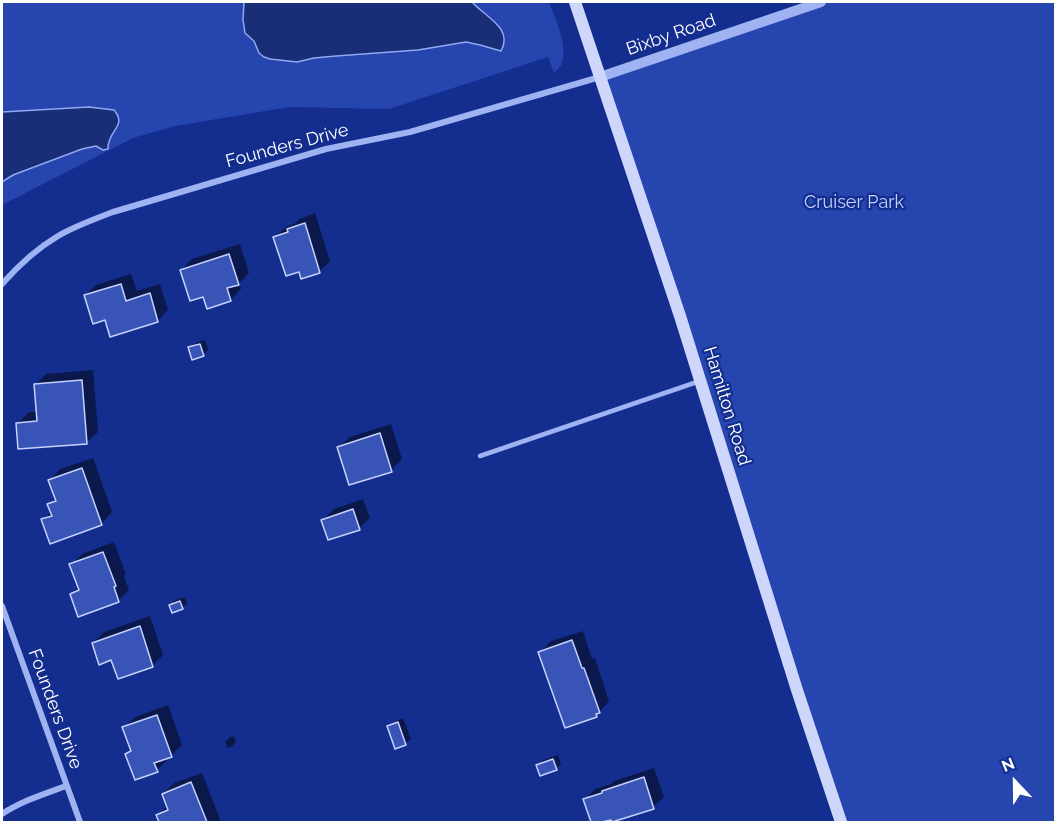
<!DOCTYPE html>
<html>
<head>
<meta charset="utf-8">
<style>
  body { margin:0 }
  #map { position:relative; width:1057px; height:824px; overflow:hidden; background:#142e8f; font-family:Raleway,sans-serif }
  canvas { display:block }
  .frame { position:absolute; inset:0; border:3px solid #fff; pointer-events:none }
  .north { position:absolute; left:985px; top:752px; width:60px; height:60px; -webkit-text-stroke:4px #142e8f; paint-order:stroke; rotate:338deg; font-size:16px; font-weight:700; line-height:24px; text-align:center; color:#fff }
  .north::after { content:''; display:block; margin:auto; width:21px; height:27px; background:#fff; clip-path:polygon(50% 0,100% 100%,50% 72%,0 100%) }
</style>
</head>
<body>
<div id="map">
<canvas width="1057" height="824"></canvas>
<div class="frame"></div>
<div class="north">N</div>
</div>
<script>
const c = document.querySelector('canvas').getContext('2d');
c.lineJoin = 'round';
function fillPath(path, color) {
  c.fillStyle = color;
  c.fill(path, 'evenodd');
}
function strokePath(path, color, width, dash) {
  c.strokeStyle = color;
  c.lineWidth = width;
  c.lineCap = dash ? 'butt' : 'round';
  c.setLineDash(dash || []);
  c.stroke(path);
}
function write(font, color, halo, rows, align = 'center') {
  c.font = font + ' Raleway,sans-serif';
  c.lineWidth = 4.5;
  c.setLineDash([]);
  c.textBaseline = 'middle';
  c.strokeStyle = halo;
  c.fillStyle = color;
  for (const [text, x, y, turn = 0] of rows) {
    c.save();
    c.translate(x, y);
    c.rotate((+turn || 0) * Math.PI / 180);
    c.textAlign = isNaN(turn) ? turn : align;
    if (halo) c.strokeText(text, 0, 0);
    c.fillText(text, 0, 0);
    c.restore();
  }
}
const green = new Path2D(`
  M2 2H244L243 20 245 33 254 41 259 53 297 62 314 58 336 56 418 50 466 42 480 45 501 51 472 2H549C555 18 568 45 562 62 561 67 557 70 554 73L548 57 389 109 289 107 175 126 133 138 2 205V182L13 175 82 149 96 146 108 149C108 140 110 136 116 130L114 110 89 107 2 112Z
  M821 2H1055V822H841L600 77Z`);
const water = new Path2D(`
  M244 2H472C484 16 514 28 501 51L480 45 466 42 418 50 336 56 314 58 297 62 270 59 264 57 259 53 254 41 245 33 243 20Z
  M89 107 114 110C128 126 107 131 108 149L103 150 96 146 82 149 13 175 2 182V112Z`);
const shadow = new Path2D(`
  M315 213 330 261 320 271 302 277 300 270 275 237 286 227 294 224 300 219Z
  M240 244 249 273 239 283 241 289 231 299 208 307 204 295 182 270 192 259Z
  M131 274 137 291 160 284 168 310 158 320 106 318 85 295 96 285Z
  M205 340 208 350 203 355 190 348 195 343Z
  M93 370 98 432 87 442 18 423 29 412H37L35 385 46 374Z
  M391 424 402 459 391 470 339 447 350 437Z
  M93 458 112 512 102 523 51 542 43 520 52 511 49 505 56 498 50 480 60 469Z
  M363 499 370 518 359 528 323 520 334 509Z
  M114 542 126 574 124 576 129 590 118 601 71 594 79 587 71 565 82 554Z
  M185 597 187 603 182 608 170 605 175 600Z
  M150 616 163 655 153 665 118 677 112 658 93 643 104 632Z
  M583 631 592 659 595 658 609 701 596 716 540 652 551 641Z
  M168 705 182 745 172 755 166 757 167 760 157 770 127 754 132 749 124 728 135 717Z
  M403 718 411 739 405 744 389 727 394 722Z
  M234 736 236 742 231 747 227 748 225 742 230 737Z
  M558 755 561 764 556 769 538 765 543 760Z
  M654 768 664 797 653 807 611 822H592L585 800 595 789 611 784 614 781Z
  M202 773 221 822H160L158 815 168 805 163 794 174 783Z`);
const building = new Path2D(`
  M305 223 320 273 301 279 299 272 286 276 273 237 288 232 287 229Z
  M229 254 239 285 227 288 231 301 207 309 203 297 190 301 180 270Z
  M121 284 126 301 150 293 158 322 110 337 105 320 93 324 84 295Z
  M200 344 204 356 192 360 188 347Z
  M82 380 87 444 18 449 16 423 37 421 34 384Z
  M380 433 392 472 349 485 337 447Z
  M82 468 102 525 50 544 41 519 52 516 47 504 56 501 48 480Z
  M353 509 360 530 328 540 321 520Z
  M103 552 116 586 114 587 119 602 78 617 70 594 79 590 69 564Z
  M180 601 183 609 172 613 169 605Z
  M140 626 153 667 118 679 111 660 99 665 92 643Z
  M572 640 582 668H584L600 713 596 714 597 717 565 728 538 652Z
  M157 715 172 757 154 763 158 772 135 780 125 754 131 751 122 727Z
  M398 722 406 745 395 749 387 726Z
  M553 759 557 770 540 776 536 765Z
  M644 777 654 809 612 822 611 820 602 822H591L583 799 602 793V791Z
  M191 782 207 822H159L156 815 168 810 162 794Z`);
const service = new Path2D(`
  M480 456 700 381`);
const minor = new Path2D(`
  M2 284C18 266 36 249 58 236 75 226 95 219 113 212L326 149 410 132 600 77
  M2 606 80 822
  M2 814C22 801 44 794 66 786`);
const tertiary = new Path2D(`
  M600 77 821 2`);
const secondary = new Path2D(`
  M575 2 680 316 797 690 841 822`);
const streetNames = [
  ["Bixby Road",671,35,-19],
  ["Founders Drive",287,146,-15],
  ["Hamilton Road",727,406,73],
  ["Founders Drive",55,709,70]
];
const parkNames = [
  ["Cruiser Park",854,203]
];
fillPath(green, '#2645ae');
fillPath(water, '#1a2d77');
strokePath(water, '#91a9f4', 1.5);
fillPath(shadow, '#0007');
fillPath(building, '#3854b6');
strokePath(building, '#c6d2fc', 1.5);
strokePath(service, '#9fb2f1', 4.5);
strokePath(minor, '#9fb2f1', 6);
strokePath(tertiary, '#9fb2f1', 10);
strokePath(secondary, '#ced7fb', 12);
write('18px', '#fff', '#142e8f', streetNames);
write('18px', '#c6d2fc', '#142e8f', parkNames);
</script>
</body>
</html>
